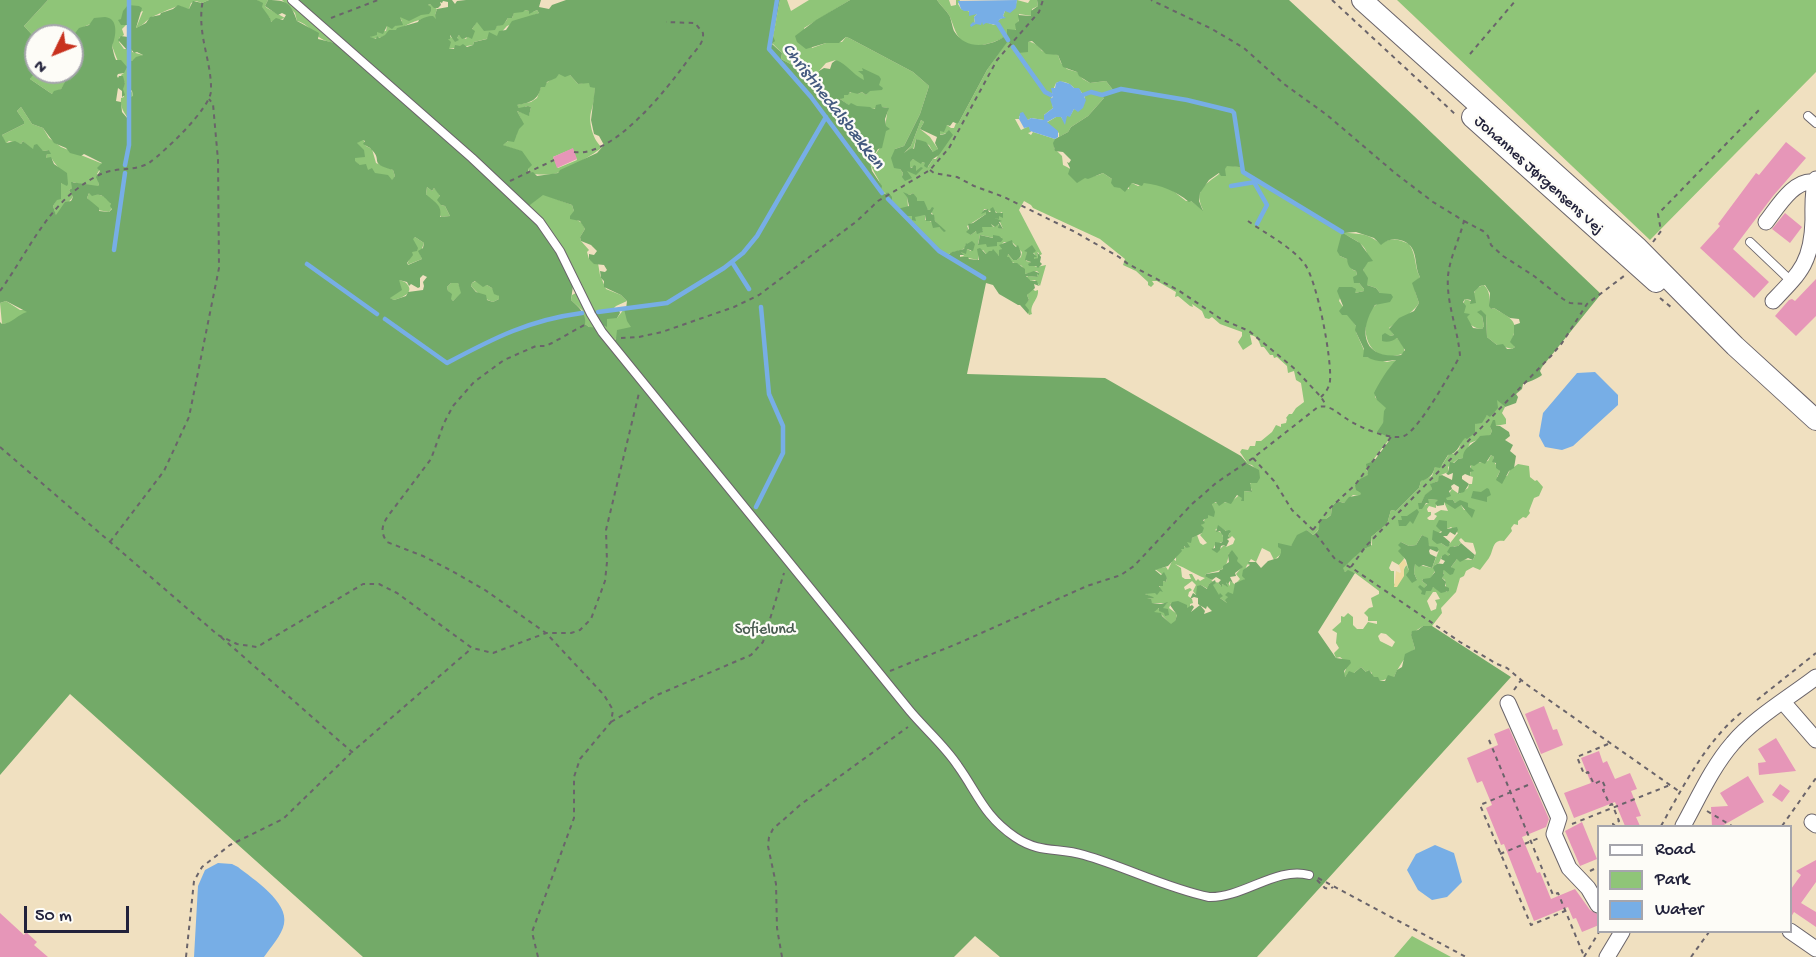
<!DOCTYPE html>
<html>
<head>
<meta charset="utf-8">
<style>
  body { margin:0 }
  #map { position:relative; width:1816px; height:957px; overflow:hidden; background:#f0e0c0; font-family:"Gochi Hand",sans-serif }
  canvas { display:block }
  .legend { position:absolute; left:1597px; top:825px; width:195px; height:108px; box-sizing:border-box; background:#fdfcf7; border:2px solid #a5a5ac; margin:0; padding:8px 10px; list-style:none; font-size:18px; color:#22223b }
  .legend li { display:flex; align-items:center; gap:12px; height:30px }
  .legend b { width:30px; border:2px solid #a5a5ac }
  .north { position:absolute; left:24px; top:24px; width:60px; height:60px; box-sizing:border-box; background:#fdfcf7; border:2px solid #a5a5ac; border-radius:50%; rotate:227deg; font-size:16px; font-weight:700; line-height:24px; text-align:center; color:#22223b }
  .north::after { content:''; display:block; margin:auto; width:21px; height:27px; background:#c8321e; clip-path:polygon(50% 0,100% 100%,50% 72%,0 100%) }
  .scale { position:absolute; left:24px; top:906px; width:105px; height:27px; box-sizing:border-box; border:3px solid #22223b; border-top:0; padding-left:8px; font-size:18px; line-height:21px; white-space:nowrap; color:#22223b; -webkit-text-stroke:4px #fdfcf7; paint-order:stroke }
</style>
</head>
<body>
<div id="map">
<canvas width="1816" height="957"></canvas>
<ul class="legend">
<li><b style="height:8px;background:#fff"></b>Road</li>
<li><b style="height:16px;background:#8fc578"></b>Park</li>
<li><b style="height:16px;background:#77aee6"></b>Water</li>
</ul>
<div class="north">N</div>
<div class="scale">50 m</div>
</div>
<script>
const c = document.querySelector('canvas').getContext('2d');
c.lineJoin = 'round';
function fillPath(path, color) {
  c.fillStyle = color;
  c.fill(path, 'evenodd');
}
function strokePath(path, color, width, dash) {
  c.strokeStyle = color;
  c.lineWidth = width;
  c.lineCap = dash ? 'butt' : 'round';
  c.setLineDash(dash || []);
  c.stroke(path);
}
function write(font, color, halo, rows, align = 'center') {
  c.font = font + ' "Gochi Hand",sans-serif';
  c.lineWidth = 4.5;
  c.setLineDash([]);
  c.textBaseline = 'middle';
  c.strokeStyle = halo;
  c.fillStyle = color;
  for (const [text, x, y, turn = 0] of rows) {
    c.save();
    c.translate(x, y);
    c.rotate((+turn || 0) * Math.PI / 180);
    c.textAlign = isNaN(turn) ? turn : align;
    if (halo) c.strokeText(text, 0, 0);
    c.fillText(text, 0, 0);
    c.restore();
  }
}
const green = new Path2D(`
  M48 0H209L202 3 196 1 191 3 189 9C185 9 183 7 179 6 176 6 156 15 152 17 146 20 143 26 136 28L143 11 120 20 123 25H126L122 29 124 35 119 38V42L124 49H132V52L143 55 132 61 128 59 129 88C137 96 131 109 129 120 124 112 120 108 121 98L124 97 122 89 125 84 121 75 124 73C118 63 116 56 112 46L114 34 109 19C97 20 79 27 72 37L66 36V34L50 33 48 36 43 33V36H36V39L24 26Z
  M257 0H268L265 6 267 8 285 18 270 22V18L264 12Z
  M282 0H292L337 40 335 43C312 40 313 25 297 21L295 13Z
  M780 0H787L791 11 809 0H850L804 28 812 48 826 43 842 42 846 37 849 38 913 72 929 86 920 114 904 146 895 149 900 169 903 173 902 177 906 170 911 172 916 171 915 168 909 167V162L913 159 925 163 928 167 933 159H936L943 146 947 133 939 135 940 131 947 125 951 128H954L956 123 958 124 987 70 1008 40C1022 42 1034 38 1042 51L1058 55 1061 63 1067 69 1077 72 1083 79 1090 83 1106 81 1113 90 1103 95 1104 98 1088 116 1071 127 1068 132 1059 137V133L1046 123 1056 117H1061L1063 120 1067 116H1070L1074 109 1077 110 1085 97 1079 89 1074 88C1070 83 1062 80 1056 83L1051 95 1053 108 1044 115V120L1031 118 1028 120 1019 116V119H1015L1021 130 1029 126 1031 132 1028 133 1031 135 1033 132 1055 139 1054 148 1062 156 1063 165C1079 173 1085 182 1103 173L1112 179 1120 188 1129 189V185L1132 183 1138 186 1144 183H1156L1172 190 1186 201H1191L1203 210C1190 183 1217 182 1227 165L1239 167 1245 174 1337 230C1355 237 1363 229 1381 244 1390 237 1399 239 1409 244 1417 255 1414 267 1420 277L1416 281 1415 291 1419 303C1412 314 1399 320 1389 328L1394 335 1390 336 1389 341 1397 338 1404 347V353C1363 370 1355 315 1379 303L1380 293 1376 288 1367 285 1363 270C1375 249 1360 242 1342 233L1340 256 1347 259 1353 270 1356 271 1359 283 1364 289V291L1355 293 1348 288 1344 287 1339 301 1356 326V332L1367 357 1387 362 1396 360C1387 372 1379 383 1375 397L1387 408 1383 423 1391 437 1366 469 1369 475 1360 496 1353 495 1344 503 1337 501 1332 506 1331 515C1323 520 1320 530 1313 535L1307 530 1291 546 1281 548 1282 553 1274 560 1270 552 1262 548 1256 562 1251 559 1249 562 1250 566 1248 564C1245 567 1244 574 1245 579L1243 581 1237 582 1240 579 1236 574 1242 567 1229 553C1226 573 1221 569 1206 574L1205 576H1208L1213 582 1209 584 1208 589 1201 585 1196 595 1193 591 1196 585 1192 581 1184 587 1185 590 1190 588 1192 590 1189 592 1188 596 1192 599 1193 603 1190 604V607L1185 610 1193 620 1199 622 1198 626 1195 625 1185 612 1183 613 1185 616 1180 614 1181 610 1186 608 1185 605 1177 602 1171 603 1169 608 1177 614 1174 626 1176 623 1178 624 1174 630 1167 632 1168 635H1158L1154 631 1158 627 1163 631 1165 628 1168 630 1169 627 1172 626 1160 613H1153L1154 610 1160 608 1159 610H1166L1162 608 1167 603H1152L1147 599 1153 598 1145 594 1159 588 1163 581 1166 582 1167 578 1155 569 1166 567 1168 570 1173 559 1176 561V557L1183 546 1187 548 1186 542 1197 535 1200 543 1203 545 1207 543 1200 535 1202 533 1201 525 1208 515 1213 514 1212 503 1231 502 1244 491 1251 492 1252 490 1249 484 1258 480 1259 473 1252 465 1248 464 1240 452 1242 449 1248 450 1250 446H1255L1256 441H1261L1272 432 1276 425 1281 427V424L1286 423 1287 419 1286 418 1289 414H1292L1296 408 1304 402 1301 383 1296 380 1294 371 1288 373 1287 366 1277 357 1274 358 1273 355H1270L1264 347H1261C1259 342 1258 336 1250 335L1252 344 1243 350 1238 342 1242 336V332L1220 324 1212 317 1209 319 1205 318 1202 311 1192 304 1193 307 1190 306 1178 296 1175 297 1176 292 1157 281H1152L1154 284 1151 287 1148 285V282L1136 271 1123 265 1125 259 1100 239 1033 208 1031 205 1024 201 1019 210 1042 254 1039 256V253L1037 252 1038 258 1035 260 1033 257 1035 254 1032 252 1031 248 1027 252 1026 261 1031 262 1029 264 1037 267 1046 265 1040 286 1035 280 1031 281 1026 278 1028 276 1038 277 1037 274 1039 273 1037 271 1025 274 1022 266 1012 262 1010 263 1006 257 1007 253 1013 260H1017L1021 257 1022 252 1012 242H1004L1001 245 1002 249 999 256 992 252 987 255 983 250 979 252 978 260 959 256H964L961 252 967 249 971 251 972 243 965 245 966 247C961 252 953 250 946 256L943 254 904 216 925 215V220C931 220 937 226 942 229L935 221 931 210H928L921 202 917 201 913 193 910 195 907 194 908 207 897 210 891 203 888 192 886 194 881 190C882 181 872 172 870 162L882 145 888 108 882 107 873 109 850 106 840 99 844 95 854 91 858 94 862 92 866 95 870 90H882L863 71 865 81 854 75 836 60 826 63 819 71 823 82 821 83 798 68 781 59 782 53 772 43 774 42 773 37ZM984 209H987L991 212 995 211 998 214 1002 212 1003 216 999 215 995 218 1000 222 1003 229 1000 228 998 224 994 227 991 224 990 227H982L981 229 983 231 980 233 976 231 971 235 967 226 986 214 987 212H983ZM980 235 994 238V236L1002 238 997 242 978 244ZM1219 527 1230 533 1228 536 1230 538 1232 536 1235 539 1233 544 1226 547 1224 545 1218 551 1211 549H1213L1215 545 1224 541 1222 533 1215 530ZM1175 564C1187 568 1195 575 1205 578L1200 581 1198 579 1196 581 1192 574H1189L1191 579H1185L1182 577 1181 568Z
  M937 0H949L951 6 956 5V0H960L958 4 961 9 977 14 974 17 975 24 983 21 994 25 998 22 997 21 1004 17 1003 16 1005 11C1014 10 1015 9 1017 0L1028 3 1030 0H1037L1038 6 1032 9V16L1019 14C1019 19 1019 24 1017 28 1011 37 977 51 966 44 955 37 954 25 949 15 946 10 940 5 937 0Z
  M1397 0H1816V72L1650 240Z
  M430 4 437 9 435 15 437 18 436 19C413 14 392 39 371 39L370 37 376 32 386 31 387 26H395L402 21 398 15 410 19 421 14H429L428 5Z
  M525 10 533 12 537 10 539 13 507 26 498 36 474 42 473 45 449 49 447 38 449 35 452 38H457L459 35 466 39 477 21 492 29 506 21 508 18H512L514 12Z
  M44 72H47L48 77 66 82 61 89 52 94 30 79 32 75 44 74Z
  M560 73 570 75 578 84 589 82 595 88C595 96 593 105 591 112 588 123 594 142 602 147 597 153 566 170 557 173 552 175 536 175 530 173L528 169 530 163 520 151 502 145 516 136 521 119 517 111 529 115 531 107 527 106 520 109 516 105 531 102 537 98 541 87ZM572 149 577 160 558 168 553 157Z
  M21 107 32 124 43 128 49 138 61 147 103 164 97 174 99 184 98 186H87L73 182 72 188 69 190 73 197 56 216 53 206C59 197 64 181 60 171 59 167 54 163 52 159L46 158 47 154H50L49 150 43 151 34 148 33 150 23 141 21 144 9 141 5 144 2 135 24 124V121L17 111Z
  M921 120 924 122 920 129 930 137 938 149 936 152H933L929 145 916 139 913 150 911 148 904 154 911 146Z
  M363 139 366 146 372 149 376 163 393 170 395 176 392 181 368 171 354 161 356 143Z
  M427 187 432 191 434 188C440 193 441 198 441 205L445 206 450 216 441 217 426 194Z
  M89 193C100 195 110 195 112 208L109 212 98 210 87 198Z
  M543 194 572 205 577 220 582 223 585 229 580 237 581 241 589 250 587 252 589 259 598 263 600 275 606 289 621 295 627 301 616 306 611 311 598 312 592 309 606 323V318H617L624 309 632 327 610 343 585 324 583 311 571 300 572 295 576 293 573 286 525 208Z
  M415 237 424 243 420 254 422 259 407 265 412 252 413 238Z
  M388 254 395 265 391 273 387 274 381 260Z
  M398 279C401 281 405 281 407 284 415 293 401 298 394 300L389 298 396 293 400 286Z
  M476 281 483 286 487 285 492 288 499 296V299L493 302C484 299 477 293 471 286L472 283Z
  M451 283H458L462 293 453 301 450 299 447 287Z
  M1484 285C1492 293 1488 301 1491 309L1494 308C1509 318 1520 319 1512 340L1515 347 1512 349 1497 345 1487 337 1486 315 1482 316 1484 326 1482 329C1467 328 1460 312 1465 299L1471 301C1474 293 1475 287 1484 285Z
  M1032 288 1035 291 1038 290C1039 300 1029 304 1032 314L1029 315 1024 304 1029 300 1027 295Z
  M6 301 20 310H27V313L10 323 2 324 0 303Z
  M1497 399 1505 407 1502 413 1506 419V424L1490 427 1492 431 1490 435 1470 443 1463 458 1458 459 1448 467V472L1441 475 1438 481 1431 484 1432 489 1425 496 1421 503 1423 506 1428 503V499L1439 500 1436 503V508L1429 506 1427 509 1428 512H1431V515L1427 518 1429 520H1434L1437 516 1434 514 1441 510 1448 511 1444 502 1461 505 1464 510 1470 509 1458 502 1455 503 1453 500H1446V498L1452 489 1459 494 1468 488 1469 484H1472L1473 477 1470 476 1471 464 1488 461 1491 455 1494 457 1493 460 1500 471 1497 477 1507 476 1510 470 1518 464 1529 466 1530 477 1535 481 1537 480 1543 487 1539 496 1534 498 1529 511 1530 513 1526 518 1523 517 1518 521V525L1514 524 1511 528 1512 531 1504 541C1492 539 1494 550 1489 558 1486 562 1483 566 1480 570L1473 567 1466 571 1464 576 1460 578 1456 592 1441 608 1442 613 1432 626H1423L1411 634 1415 649C1406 654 1398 668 1394 677L1380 681 1372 676V673L1368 670 1367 673 1361 667 1354 673H1348L1345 677 1343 676 1346 669 1345 661 1340 657 1336 658 1334 653 1339 648 1336 643 1337 633 1332 630 1341 622V616L1344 617 1348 613 1353 617V625L1357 629H1363L1368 622 1377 624V621H1368V617L1364 613 1369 608 1373 607 1371 598 1379 594V591L1355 573 1348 571 1345 572 1342 568C1350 560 1362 549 1372 545L1371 537 1387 524 1391 510 1396 511 1419 488 1421 481 1432 476 1435 467 1442 465 1449 454H1453L1459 449 1461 442 1475 424 1487 415ZM1446 526 1447 529 1451 527 1458 533 1447 547 1441 543 1432 540ZM1422 535 1425 537 1429 546 1439 550 1432 568 1415 564 1414 573 1417 580 1408 569 1407 565 1405 567 1400 581 1394 584V571H1391L1389 568 1392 561 1399 565 1404 559 1401 542 1409 546 1416 545ZM1461 538 1465 542 1473 543 1476 553 1473 560 1457 559 1451 567 1453 569 1447 571 1444 569 1442 572 1444 573 1442 578 1445 580 1447 592 1433 587 1426 591H1422L1427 585 1422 581 1423 579H1430L1435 571V565L1439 563 1442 556 1448 557 1454 546H1458L1461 543 1459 540ZM1433 592H1436L1440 599 1435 600 1437 604 1436 609 1431 611 1427 601ZM1381 633 1386 634 1395 642 1392 647 1380 641 1378 636Z
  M1227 581 1230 586V581L1236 585 1234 594 1228 597 1227 603 1220 598 1212 585 1217 582 1221 586 1222 584 1227 586 1226 582Z
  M1412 936 1451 957H1394Z`);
const forest = new Path2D(`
  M0 0H48L24 26 36 39V72H44V74L40 76 33 75 30 79 52 94 54 91 61 89 65 82 61 80 56 83 48 77 47 72H72V37L79 28 89 25 94 18C98 18 101 17 105 17 119 18 116 37 112 46 113 50 114 56 116 60H121L127 67 124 73 118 74 117 76 118 78 119 76H123L125 84 123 89 125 95 122 97V91L118 88 116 101 121 102 122 112 128 119 129 98 133 96 132 91 129 88 128 58 132 61 136 57 143 55 137 52 134 53 131 49 128 51 118 40 121 36 128 37V25H121L118 20 121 19 123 11 128 5 139 6 142 8 136 28 146 23 150 17 160 15 161 13 173 9 178 5 189 9 193 1 202 3 209 0H257L263 3 262 7 270 18 271 22 276 18 283 20 286 15 282 13 278 15 265 6 268 0C287 0 291 3 297 21L319 33 318 39 335 43 337 41 292 0H452L455 4 457 1 466 0H541L539 7 549 9 552 5 566 0H780L773 36 775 41 772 44 782 53 781 59 798 68 821 83 823 82 819 76V71L824 68 830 69 832 63 836 60C847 64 852 74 864 80L863 75 858 71H863L862 68 879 76 881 79 879 85 883 88 882 90 870 91 866 95 862 92 858 94 850 92 848 95H844V98L840 99 849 105 851 103 857 106 870 107 873 109H875L876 105 881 104 882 107 889 108 885 119 886 126 890 129 886 131 882 148 878 149 870 162 872 171 882 186 881 190 885 194 888 192 892 197V203L897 209 909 206 907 197 903 192 910 195 913 193 917 198V201H924L928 210H930L932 207 934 208 931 214 934 215 935 221 946 231 944 232 939 227 933 228 931 221H926L925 215 915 217 916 221 912 220V216H904C915 230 931 247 946 256L952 252 964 249 966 243 967 244 972 241 975 244 973 251 967 249 966 254 961 252 964 255H960V257H968L969 259 979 260 977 249 980 248 986 254 989 251H992L993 249 999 256V250L1002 249 999 245 1012 240 1013 244 1016 247 1018 245C1020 251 1024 255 1017 260H1013L1008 254 1007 257H1009L1013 263H1017L1025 269V274L1034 271 1039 273V275L1037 274 1038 277 1026 276 1031 281H1037L1039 286 1034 284 1035 288 1027 295 1029 300 1025 305 1029 310 1028 314 1020 305H1018L999 294 993 285 986 283 967 374 1105 378 1241 456 1248 464 1259 470 1260 478 1257 483H1250L1252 492 1244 491V501H1241L1242 498 1237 495 1231 504 1225 502 1219 506 1216 502 1212 504 1215 512 1214 517 1208 515V518L1203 520 1205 523 1201 525 1204 528 1202 533 1192 538 1191 543 1187 542 1190 547 1186 548 1184 546V549H1181L1182 551 1168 566 1155 570 1161 575 1164 572 1167 578 1166 582 1163 581V586H1159L1163 592 1160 591 1157 595 1155 593 1145 594 1153 597 1154 598 1147 599H1151L1152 603 1161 604 1168 602 1163 608 1168 609 1169 615 1165 616 1164 613 1159 611V608L1154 612 1161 613 1162 616 1171 624 1175 621 1177 615 1170 605 1172 602 1178 601 1187 605V608L1192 605 1194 607 1191 612 1200 605 1205 611 1204 614 1212 611 1207 606 1206 609 1198 604V598L1194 597 1190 599 1193 593 1196 595 1197 586 1201 585 1207 589 1209 584 1215 580 1216 583 1213 585 1219 595 1220 593 1223 596 1220 598 1227 603 1225 600 1228 597 1225 595 1228 592 1233 594 1235 583 1245 579 1242 576 1243 570 1250 565 1248 562H1256L1261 568 1268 561 1278 558 1281 553V549L1278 547V543L1291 546 1297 535 1307 530 1313 535C1318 532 1320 528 1319 522L1321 519H1326L1331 515 1332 506 1337 501 1344 503 1349 497 1360 495 1361 493 1356 490 1355 485 1360 479 1368 475 1366 464 1374 461 1391 438 1377 432 1383 423 1384 411 1386 408 1377 400 1374 393C1379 383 1388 368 1396 360 1387 361 1377 363 1367 357H1363L1364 349 1355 330 1356 326 1347 315H1342L1339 311 1343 306 1337 291 1339 287H1352L1356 289 1355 293 1364 291V289L1359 283H1354L1353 277 1357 275 1356 271C1349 268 1348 266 1347 259L1340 256 1337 251 1342 232 1245 174 1239 167 1227 166 1225 169 1226 176H1221L1219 173 1209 180 1200 193 1199 201 1203 211 1191 201 1189 202C1176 191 1161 185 1144 183L1142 186 1132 183 1125 192 1120 188 1114 187 1111 183 1112 179 1103 173 1088 179 1085 178 1077 183 1068 174 1070 168 1067 162 1069 163 1071 160 1063 152 1055 151 1053 143 1055 139 1068 132 1071 127 1088 116 1104 98 1102 96 1113 90 1106 81 1090 83 1079 76 1077 72 1063 67 1058 55 1046 54 1032 41 1028 42V52L1018 53 1008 41 987 70 958 124 953 122 950 126 947 125 944 132 940 131V135L945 134 949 130 953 135 939 155 933 159 927 168 924 166 925 163 922 162 921 164 913 159 910 162V167L912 168 914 165 916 166V171L921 167 923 168 916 175 907 171 912 178 905 181 902 177 903 173 900 169 894 168 891 158 895 149 904 146 920 114 929 86 913 72 849 38 846 37 839 43H826L806 49 797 42 795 36 816 20 850 0H937C940 5 946 10 949 15 951 18 952 26 954 31 967 52 991 46 1007 35V29L1016 30 1015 24 1019 21 1018 15 1031 16V11L1038 6 1037 0H1289L1414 116 1601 294 1542 367 1540 371 1542 375C1537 379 1529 382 1523 384L1522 389 1516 394 1518 397 1516 403 1505 407 1497 400 1498 408 1490 417 1487 415 1482 423 1475 424V433L1467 439 1465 438C1459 444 1458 454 1448 455L1440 468 1435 467C1433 475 1429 479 1421 481L1419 488 1396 511 1391 510 1387 524 1371 537V546C1363 548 1350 561 1343 568L1345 572 1348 570 1355 573 1318 632 1336 658 1350 660 1351 663 1344 671 1345 677 1349 671 1354 673 1361 667 1366 672 1369 670 1374 677H1378L1380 681H1385L1388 675 1394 677 1397 670 1402 667 1405 654 1415 649 1411 635 1412 631 1418 630 1423 626H1432L1511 677 1257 957H1000L975 936 954 957H363L70 694 0 775V322L2 324C13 323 17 315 27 312L6 301 0 303ZM443 1 448 2V7L437 9 435 15 436 19 433 16C427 16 424 18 419 20L418 22 397 28 396 30H389L385 35 379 38 377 36 376 39 370 37 377 35V32L383 34 387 26 392 29 395 26 403 25 400 17 409 21 421 15 429 14 431 11V7L428 5 430 4 434 8H438L441 5 440 2 442 3ZM525 10 529 11V14L537 10 539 13 512 21 506 30 499 31 497 36 489 32 487 39 474 42 473 45 467 47 463 44 460 46 455 45 454 49H449L451 42 448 39H450V35L455 42 459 40 457 38 459 35 462 39 468 37 472 39 475 31 472 29 477 22 484 31 495 30 497 26 503 25 508 18H512L514 13 523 12ZM559 74 565 77 570 75 578 84 589 83 590 87 595 88 591 120 594 134 599 136 604 145 597 153 560 170 558 173 537 176 533 172 529 173 528 169 532 165 522 151 503 145 508 141 514 142 519 129 524 124 517 111 529 116 531 107 528 106 519 108 517 105C529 103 538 101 541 87H545L547 82 556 78ZM21 107 32 124 43 128 54 143 66 148 70 153 81 156 84 154 102 163 97 168 100 171 96 177 99 184 98 186 71 182 72 188 69 190 73 197 71 201 65 202 56 215 53 206 57 200 61 199V183L67 186 68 184 67 173 54 164 51 157 46 158 47 154H51L49 150 43 151 37 144 34 145 33 149 23 141 21 144 15 141 6 143 2 135 24 124V121L17 111ZM921 120 924 122 920 129 937 137 935 143 938 149 933 152 926 142 916 139 914 149 911 148 904 153 911 146ZM363 140 365 141 363 144C366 146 370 147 372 150 383 161 368 163 393 170L395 176 392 180 388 175 375 173 372 168 368 170 366 164 360 165 355 161V158L365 157 364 150 357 143ZM427 187 432 191 434 188 440 196 437 200 441 205 445 206 450 216 440 217C443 204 432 201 426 194ZM89 193 92 196C102 192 105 198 111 204L110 206 112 209 109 212 99 211V208L87 198ZM543 195 572 205 574 211 570 216V219L580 221 585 229 580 237 581 241 591 245 597 251 594 255 589 254V259L594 264 604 265 607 270 605 272 600 271 601 278 604 281V287L621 295 627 301 626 309H624L627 321 631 327 617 330 616 339 611 343 599 328 589 327 585 324C587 315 579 307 571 300L573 286 545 228 526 208ZM1356 232 1374 238 1381 245C1387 240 1392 238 1400 240 1420 245 1413 264 1420 277L1412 283 1419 303 1414 311 1399 318 1389 329 1394 335 1390 336 1385 333 1382 335V341C1387 343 1393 341 1397 338L1405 350 1401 355C1364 360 1357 332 1375 305L1390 302 1393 297 1391 294 1380 293 1376 288 1367 285 1368 278 1363 270 1368 262 1373 261 1360 243 1343 233ZM415 237 424 243 423 248 418 251 422 259 408 265 407 263 413 255 412 252 417 251 418 248 413 239ZM423 275 427 277 423 282 424 286 423 290 408 292 406 296 394 300 390 298 402 290 399 280 407 282 409 286 411 284 418 288 420 287V278ZM475 281 483 287 487 285 492 288 494 294 499 296V299L493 302 487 300 486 295 476 292 471 286 472 283ZM451 283H458L461 293 453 301 451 299 452 294 448 291 447 287ZM1485 285 1490 293 1489 306 1491 309 1494 308 1510 318 1519 319 1520 323 1514 325V334L1510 342 1515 347 1512 349H1507L1503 344 1497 345 1487 337 1486 315 1481 310 1477 312 1482 316 1484 326 1482 329 1473 328 1467 317 1470 314 1464 313 1466 306 1463 302 1465 299 1471 300 1470 304 1476 303 1474 292 1480 286Z
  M993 207 996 213H1003V218L999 216V219L995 218 1002 221 999 222 1003 229 998 228 999 224 995 227 991 224 992 227H982L983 232 977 234 976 231 971 235 966 232 969 229 968 224 973 223 986 214V212L981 214 984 210 988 209 989 212H991L990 209Z
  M980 235 993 238V235L999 236 1003 239 1001 242H997V246L987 247 986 244 978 245Z
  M1032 245 1036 251 1033 253 1037 257H1034V259L1038 258 1037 252 1041 257 1040 262 1042 264 1038 268 1036 266H1029L1028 264 1031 262 1025 260 1027 252 1024 251Z
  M591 308 598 312 619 310 620 313 617 318 607 319V327L601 324Z
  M1493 420H1495L1496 426H1500L1509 432 1510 436 1505 440 1513 445 1510 451 1516 456 1514 468 1509 471 1502 484 1496 480 1500 471 1496 468V463L1492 462 1494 457 1491 455 1485 464 1480 462 1474 466 1471 465 1470 467 1474 471 1470 472V476L1465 474 1462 476V479L1469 484 1464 492 1458 494 1459 487 1454 484 1451 486 1452 489 1449 491 1451 496 1446 498 1447 500H1453L1455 503 1460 500 1468 503V507L1475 510 1472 518 1461 505 1455 509 1444 502V505L1437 506 1435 503 1438 500 1428 499 1429 503H1426L1422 509H1419L1418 503H1421L1425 495 1432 489 1430 484 1438 481 1439 476 1442 475 1452 480 1453 473 1448 475 1446 473 1448 472 1450 462 1454 463 1458 459 1463 458C1463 446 1475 444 1480 436L1490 435 1492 431 1490 427Z
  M1487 488 1489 489 1491 495 1487 497V502L1471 498 1473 491 1481 492Z
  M1417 509 1419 512 1413 524 1410 521 1406 526H1399L1398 520H1402L1401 516H1407Z
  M1439 520 1447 521V529L1457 527 1458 530 1455 535 1450 532 1447 536H1443L1450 542 1449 546 1447 547 1441 543 1437 544 1432 540 1433 530 1440 533 1442 532 1436 526Z
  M1218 525 1226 531 1229 530 1231 531 1228 536 1230 538 1227 539 1229 541 1226 547 1224 545 1221 546 1220 550 1217 553 1211 549 1215 548V542L1221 543 1223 541V536L1220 531 1216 532Z
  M1422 535 1428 538 1429 546 1437 547 1439 550 1437 552 1430 549 1429 551 1430 554 1436 557 1432 568 1423 565 1419 567 1415 564 1414 573 1417 580 1412 583 1406 575 1409 571 1406 560 1398 551 1401 548 1398 545 1401 542 1409 546 1416 545Z
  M1461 543 1475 555 1473 560 1468 558 1460 562 1457 559 1451 567 1455 569 1453 574 1450 575 1444 570 1443 571 1444 575 1442 578 1446 582 1445 586 1449 588V591L1441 593 1433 587 1431 591H1426L1425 595 1421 594 1422 591 1418 587 1420 585 1424 588 1427 585 1422 581 1423 579 1430 578 1435 572 1433 568C1436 563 1438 563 1443 564L1445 561 1441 559 1442 556 1445 554 1448 556 1450 554 1447 552 1450 547 1458 546Z
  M1232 550 1238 558 1237 561 1243 567 1235 573 1236 576 1230 577 1233 583 1230 581 1228 584 1226 582 1228 587 1222 584V587L1218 583 1221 580 1216 577 1212 580 1205 576 1206 574 1219 572 1220 570 1223 569V566L1229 562 1228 555Z`);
const sand = new Path2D(`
  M1404 559 1407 565 1404 567V576L1397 587H1394L1396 571 1400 573 1401 572 1399 565Z`);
const water = new Path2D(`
  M1017 0 1016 8 1010 13 1005 11 1003 16 1006 18 1000 19 996 25 986 23 983 25 982 22 981 25 976 24 971 27 970 25 973 22 975 23 974 17 977 14 969 16V11H964L961 9 958 1Z
  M1060 81 1070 84 1074 88H1079L1086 100 1083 108 1078 112 1074 109 1070 117 1067 116 1065 125 1061 117H1056L1047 122 1058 131V137L1055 139 1030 131 1029 127 1024 128 1019 119 1020 113 1023 112 1028 120 1031 118 1044 120V115L1053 108 1050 99 1053 97 1051 88H1055L1056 83Z
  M1595 372 1618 395V405L1573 446 1562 450 1545 447 1539 436 1543 413 1577 373Z
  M1435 845 1454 853 1462 882 1447 897 1432 900 1418 890 1407 870 1416 854Z
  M218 863 232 864 238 867C253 879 289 902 284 924 282 935 270 948 264 957H194L198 886 205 870Z`);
const stream = new Path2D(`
  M777 0 769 49 811 97 882 193
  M998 24 1008 40
  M1013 47 1045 92 1051 95
  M1083 95 1091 92 1102 95 1121 89 1187 100 1232 111 1234 113 1243 172 1342 232
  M125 165 129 145V0
  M1254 182 1267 205 1257 224
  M1231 186 1255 182
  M888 199 939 251 984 278
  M114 250 125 173
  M732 262 749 289
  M307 264 377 314
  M598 312 667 303 724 268 743 253 757 236 826 117
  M385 319 447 363C494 338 529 320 582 313
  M756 507 783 453V426L769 394 761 307`);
const building = new Path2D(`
  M1786 142 1806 158 1773 196 1733 249 1769 282 1754 298 1700 248 1720 226 1718 224 1756 173 1759 175Z
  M573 148 577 159 557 168 553 157Z
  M1785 213 1802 227 1790 243 1772 229Z
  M1816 279V316L1796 336 1775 316 1789 300 1792 299 1795 301Z
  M1544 706 1553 730 1557 729 1563 745 1541 754 1525 714Z
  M1509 728 1549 819 1546 827 1522 837 1537 873 1540 872 1551 899 1575 889 1590 910 1599 915V925L1582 932 1576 918 1573 919 1568 907 1534 921 1504 844 1501 845 1486 808 1492 805 1482 781 1477 783 1467 758 1498 745 1494 734Z
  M1776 738 1796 771 1759 775 1758 763 1766 762 1758 749Z
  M1599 751 1603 763 1607 761 1615 779 1630 773 1637 789 1631 791 1641 816 1636 817 1640 826H1625L1615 802 1574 818 1564 793 1591 783 1581 758Z
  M1748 776 1764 802 1722 826H1712L1711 807 1728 806 1720 793Z
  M1780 784 1790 791 1782 802 1772 795Z
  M1582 822 1597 859 1580 866 1565 831Z
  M1816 860V882L1801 903 1816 912V927L1794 912 1791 917V889L1801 875 1796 871Z
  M0 913 24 935 26 932 37 942 34 945 48 957H0Z`);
const path = new Path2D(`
  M1332 0 1455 114
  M331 18 378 0
  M1470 54 1516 0
  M574 152C613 158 667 89 688 60 694 51 704 45 703 33L695 23 666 22
  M930 170 934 173 957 177 974 186 1004 197 1075 232 1119 257 1128 264 1178 290 1221 319 1249 331 1295 369 1321 397 1326 405
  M510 181 554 160
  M1248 221C1266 234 1289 245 1304 263 1317 279 1332 359 1330 381 1329 388 1326 392 1321 397
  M1464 221 1483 231 1488 236 1491 245 1503 256 1534 276 1563 299 1570 303 1587 304
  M1653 242 1661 231 1658 214 1761 108
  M0 291C31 248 49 200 99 175 118 166 133 172 149 163 164 152 210 109 211 91 212 61 196 33 203 0
  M1660 298 1672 308
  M621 338 639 337 662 332 734 307 759 295 857 221 878 201 930 170 949 148 997 60 1039 12 1043 0
  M0 447 218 635 237 644 257 647 363 584H379L397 593 472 648 493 653 546 633H571L580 630 591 619 605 581 607 562 606 530 639 393
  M1253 458 1274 481 1292 510 1313 530 1335 559 1355 570 1460 642 1497 664 1507 668 1526 684 1680 792
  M1313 530 1330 508 1355 485 1391 437
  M110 542 164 471 189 417 219 268 218 160 213 104 209 99
  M1351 567 1366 546 1551 356 1562 343 1587 304 1624 276
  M221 637 352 752 472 648
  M890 671 959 643 1087 586 1121 575 1134 566 1191 505 1216 483 1253 458 1318 407C1330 404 1337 413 1347 419 1358 427 1391 441 1404 436 1419 430 1451 372 1460 356 1458 329 1446 303 1448 276 1450 257 1459 240 1464 221L1433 202 1395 173 1327 115 1284 84 1244 48 1212 29 1151 0
  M1514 690 1521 680
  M1757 700 1816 653
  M611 722 657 695 751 655 763 642 784 573
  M1489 740 1553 895 1558 893 1584 956
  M1608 744 1577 757 1584 774 1588 772 1594 784 1602 780 1606 789 1603 790 1610 805 1612 804 1619 821 1613 824 1615 826
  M1528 785 1480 805 1531 925 1565 911
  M1707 811 1732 826
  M1572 824 1670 785
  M1661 826C1684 785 1706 741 1743 711
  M1782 826 1816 778
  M1500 854 1539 838
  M1590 871 1598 867
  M1318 878 1466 957
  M1317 880 1325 888 1330 889 1333 887
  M186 957 194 881 202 867 230 845 283 819 351 753
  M538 957 532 932 574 818V777L580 759 611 722 613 710 604 695 546 633 485 590 452 571 423 556 387 542C380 532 382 525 388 516L431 459 444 423 453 406 474 382 504 360 536 346H546L552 343 586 324
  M782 957 777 928 776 884 768 846 769 837 773 829 800 805 908 727
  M1584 957 1599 932
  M1691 957 1709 932`);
const service = new Path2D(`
  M292 0 472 158 540 222 560 251 591 314 602 332 910 711C926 730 945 746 958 766 978 794 984 816 1015 837 1040 854 1058 847 1084 855 1126 867 1166 888 1209 897 1243 898 1277 866 1309 875
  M1808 116 1816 123
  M1750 242 1791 281`);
const minor = new Path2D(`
  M1766 222C1777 208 1794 178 1815 182
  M1773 301C1800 273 1812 262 1813 220 1813 206 1812 192 1816 179
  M1783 702 1816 740
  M1508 703 1559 818 1554 834 1569 868 1588 888 1598 905
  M1812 822 1816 825
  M1683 826C1698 799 1712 767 1733 743 1753 719 1790 697 1816 677
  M1790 931 1816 949
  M1607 957 1622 932`);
const tertiary = new Path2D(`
  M1362 0 1638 248 1735 346 1816 420
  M1472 117 1656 282`);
const streetNames = [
  ["Johannes Jørgensens Vej",1538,176,42]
];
const parkNames = [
  ["Sofielund",765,631]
];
const waterNames = [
  ["Christinedalsbækken",832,107,52]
];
fillPath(green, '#8fc578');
fillPath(forest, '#73aa68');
fillPath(sand, '#eeda9e');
fillPath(water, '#77aee6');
strokePath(stream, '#77aee6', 4.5);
fillPath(building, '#e696b8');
strokePath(service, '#6a646a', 10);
strokePath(minor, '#6a646a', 17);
strokePath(tertiary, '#6a646a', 22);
strokePath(path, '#6a646a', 2, [4.5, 4.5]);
strokePath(service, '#fff', 8);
strokePath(minor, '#fff', 15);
strokePath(tertiary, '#fff', 20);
write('16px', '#22223b', '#fdfcf7', streetNames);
write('16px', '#485b50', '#fdfcf7', parkNames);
write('italic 18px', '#445a7f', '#fdfcf7', waterNames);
</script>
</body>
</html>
